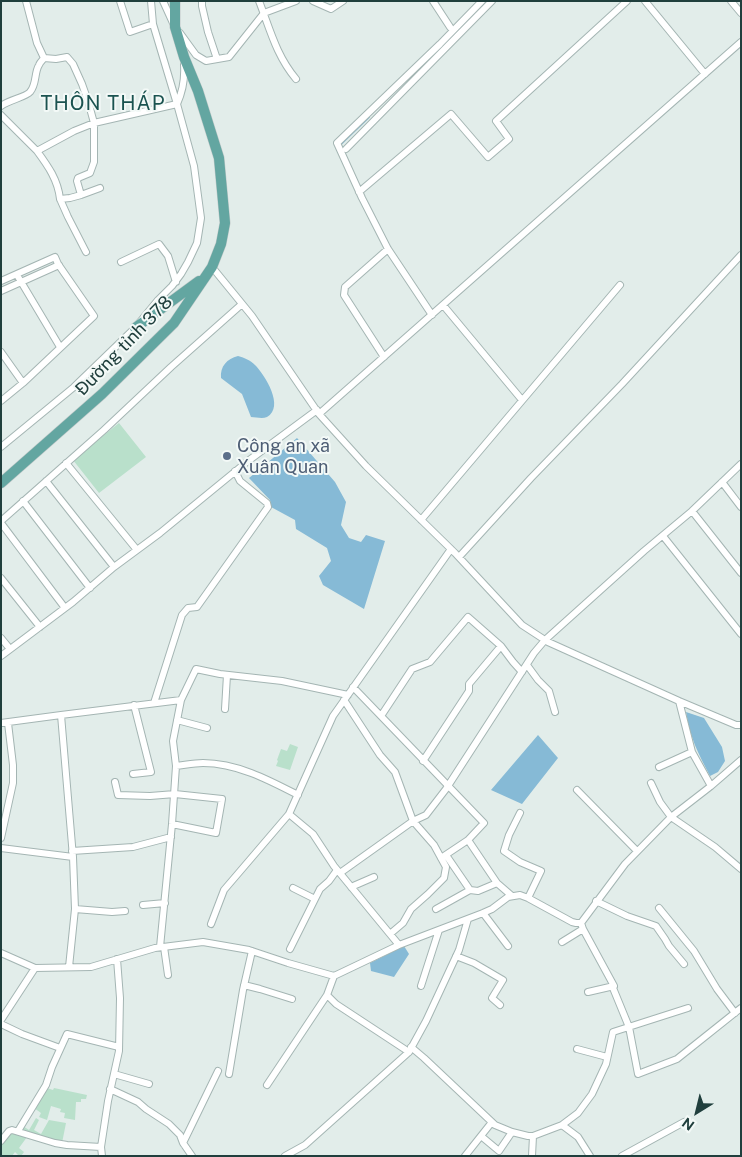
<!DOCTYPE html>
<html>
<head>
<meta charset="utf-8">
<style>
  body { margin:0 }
  #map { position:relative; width:742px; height:1157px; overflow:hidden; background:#e2edea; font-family:"Public Sans",sans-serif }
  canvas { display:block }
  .frame { position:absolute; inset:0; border:2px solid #203f3d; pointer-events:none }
  .north { position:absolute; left:672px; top:1087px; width:50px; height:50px; -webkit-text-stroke:4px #f3f9f7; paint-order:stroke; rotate:216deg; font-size:14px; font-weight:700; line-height:20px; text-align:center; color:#203f3d }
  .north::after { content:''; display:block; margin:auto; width:18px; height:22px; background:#203f3d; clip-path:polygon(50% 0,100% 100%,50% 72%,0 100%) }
</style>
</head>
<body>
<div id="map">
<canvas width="742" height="1157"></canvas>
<div class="frame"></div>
<div class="north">N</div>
</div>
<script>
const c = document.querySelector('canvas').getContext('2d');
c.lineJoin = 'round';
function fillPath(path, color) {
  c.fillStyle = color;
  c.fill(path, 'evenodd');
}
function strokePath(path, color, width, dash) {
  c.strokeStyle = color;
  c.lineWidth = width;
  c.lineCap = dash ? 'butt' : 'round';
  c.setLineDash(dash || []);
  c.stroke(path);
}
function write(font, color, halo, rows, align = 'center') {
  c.font = font + ' "Public Sans",sans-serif';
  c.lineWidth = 4;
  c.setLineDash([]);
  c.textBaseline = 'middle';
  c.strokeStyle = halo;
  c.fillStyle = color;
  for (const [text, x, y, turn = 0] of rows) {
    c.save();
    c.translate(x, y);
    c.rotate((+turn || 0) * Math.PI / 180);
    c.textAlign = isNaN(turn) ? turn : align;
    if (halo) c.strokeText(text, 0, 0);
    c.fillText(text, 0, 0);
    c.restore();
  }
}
const green = new Path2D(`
  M119 423 146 457 99 493 73 460Z
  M290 744 298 747 290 770 276 766 278 761 277 760 281 749 287 751Z
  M47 1088 53 1090 54 1088 87 1095 86 1099H81V1102H76L75 1120 64 1118 65 1113 60 1112 61 1109 51 1106 47 1120 39 1117 41 1113 34 1108Z
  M36 1118 39 1120 34 1130 41 1134 49 1120 66 1123 62 1143 20 1131 23 1126 29 1130Z
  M11 1131 27 1137 19 1148 24 1152 21 1156H19L15 1152 12 1156H1V1135L6 1138Z`);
const water = new Path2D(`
  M238 356C245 358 250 360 255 365 265 375 285 407 267 417 262 419 256 417 251 417L242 394 221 378C220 366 227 359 238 356Z
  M297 438 335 482 346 502 341 525 349 538 361 542 366 535 385 541 364 609 323 585 319 576 331 561 327 548 296 529 295 520 271 507 270 500 249 478Z
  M686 712 704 718 722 747 725 761 718 772 710 776C698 753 690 738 686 712Z
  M538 735 558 758 522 804 491 790Z
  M404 946 409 954 394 977 371 971 370 963Z`);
const stream = new Path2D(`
  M340 145 369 117`);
const minor = new Path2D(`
  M26 1 37 43 44 58 56 59 67 57 73 64 82 84 88 101 94 123V162L90 173 78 178 77 181 81 195 70 198 60 199 68 217 86 252
  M120 1 130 32 153 24
  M163 1 173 23
  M202 1V6L208 32 217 59
  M259 1C270 29 276 55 296 79
  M313 1 331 9 343 1
  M433 1 450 27
  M645 1 705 74
  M731 1 741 13
  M180 33 196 55 206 61 229 57 264 13 296 1
  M1 106C9 100 26 97 30 92 37 84 34 73 39 65 40 62 43 60 44 58
  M1 115 37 151
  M346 149 492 1
  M359 192 451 114 488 157 509 139 496 121 627 1
  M81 195 100 188
  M60 199C58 180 48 166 37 151L74 131 94 123 177 104C183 91 185 80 184 65
  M121 262 159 244 168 256 176 282
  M212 267 252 316 319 414 366 466 455 553 522 625 548 642 679 701 736 725H741
  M17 275 60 347
  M1 281 55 257 58 264 94 316 23 383 1 401
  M1 291 59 265
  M443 305 522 400
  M432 315 388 249 362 198 337 143 440 44 482 1
  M1 352 23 383
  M384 357 344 295 345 287 388 249
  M319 414 741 42
  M1 447 74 387 135 328 158 300 172 286 181 274 188 262 197 243 201 218 194 166 177 104 153 24 151 1
  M66 463 137 550
  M46 481 114 567
  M722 482 741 507
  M23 501 90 588
  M692 511 741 573
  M421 520 620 285
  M1 521 104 430 171 367 242 304
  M1 523 65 608
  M663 536 741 634
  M459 557 531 478 622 384 741 255
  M1 578 40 627
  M1 638 10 649
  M1 656 73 602 114 567 160 533 248 461 317 410
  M527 665 538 680 549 691 555 712
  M353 687 484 823 468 840 441 858
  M344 700 380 755 395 772 413 821 434 845 446 867 444 878 428 894 411 909 403 923 390 934
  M154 703 182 615 188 608 197 607 268 507 267 503 240 481 235 471
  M225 709 227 675
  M381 716 412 669 430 662 468 617 501 646 513 662 522 672
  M177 720 207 728
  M1 723 61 715
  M423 761 469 691V684L501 646
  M176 766 173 741 181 700 196 669 220 674 282 681 348 695
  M659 767 692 752
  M133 774 151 772 134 705
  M115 782 118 795 150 796 175 794 222 799 216 833 172 824
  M651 783 660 802 671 817 715 847 741 869
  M711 786 741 760
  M577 790 637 851
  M520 813 509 835 504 851 520 862 541 871 528 898
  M289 814 313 834 334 866 399 945
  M1 838 13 783V765L8 723
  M468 840 497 883 512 896
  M1 848 73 857 61 715 181 700
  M72 851 133 847 171 837
  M446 855 470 890
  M340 873 413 821 426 815 446 789 534 653 545 640 644 551 692 511 741 464
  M351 887 374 877
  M293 888 315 899
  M596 901 627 916 656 926 665 939 669 946 684 964
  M143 905 165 903
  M659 908 694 951 717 989 735 1013
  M75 909 112 912 125 911
  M436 909 470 890 478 891 497 883
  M483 913 508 946
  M581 923 583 929 614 986 613 988 629 1027 638 1074 677 1059 741 1008
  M211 924 224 890 289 814 333 716 451 549
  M562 942 583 929
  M160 947 172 824 176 766C185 765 194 763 203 763 237 763 269 780 298 795
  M164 947 168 975
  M290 949 320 889 329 881 337 870
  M1 953 35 968 91 967 155 948 203 942 249 950 288 963 334 976 399 945 483 913 492 909 508 897 520 895 528 898 572 922 576 923H581L625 864 671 817 711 786 692 752 679 701
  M456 956 474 963 503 980 492 998 500 1005
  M69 967 75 909 73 857
  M334 976 327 995 336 1004 409 1052
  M244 985 260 989 292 999
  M421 986 439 930
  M588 992 614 986
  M1 1020 35 968
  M1 1024 22 1034 60 1048
  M411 1047 424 1058 495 1125 512 1132 528 1136H533L562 1125 578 1113 592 1094 606 1064 613 1032 688 1008
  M577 1049 607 1057
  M114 1074 149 1084
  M229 1074 243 990 252 951
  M267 1085 327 995
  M110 1089 138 1102 146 1109 169 1124 180 1135 183 1143
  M562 1125 578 1137 590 1156
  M18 1131 46 1085 52 1067 67 1034 119 1047
  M481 1136 499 1151 512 1132
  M1 1141 9 1131 12 1130 55 1143 67 1145 101 1147
  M102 1156 101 1147 108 1101 119 1051 120 998 117 959
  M192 1156 183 1143 218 1071
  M285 1156 305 1145 409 1052 426 1021 459 950 468 919
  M465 1156 492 1122
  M532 1156 533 1136
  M622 1156 684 1122`);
const primary = new Path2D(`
  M135 328 199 281
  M1 483 102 394 174 323 212 267 221 244 225 223 219 158 198 91 184 57 175 27V1`);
const markers = [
  [227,456,5,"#5c6f8a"]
];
const streetNames = [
  ["Đường tỉnh 378",124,346,-46]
];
const serviceNames = [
  ["Công an xã",237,446],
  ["Xuân Quan",237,467]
];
const quarterNames = [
  ["THÔN THÁP",103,104]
];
fillPath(green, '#b9e0cb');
fillPath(water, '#86bad6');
strokePath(stream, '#86bad6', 2);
strokePath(minor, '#a4b5b3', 8);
strokePath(primary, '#c1c9c9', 11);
strokePath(minor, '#fff', 6);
strokePath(primary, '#63a6a1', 10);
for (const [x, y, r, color] of markers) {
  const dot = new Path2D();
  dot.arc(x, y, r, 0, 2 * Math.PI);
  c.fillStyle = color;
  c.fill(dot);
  strokePath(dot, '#f3f9f7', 2);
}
write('18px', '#203f3d', '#f3f9f7', streetNames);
write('18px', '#4e5e75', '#f3f9f7', serviceNames, 'left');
c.letterSpacing = '1px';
write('20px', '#1b5350', '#f3f9f7', quarterNames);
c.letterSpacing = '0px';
</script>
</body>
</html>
